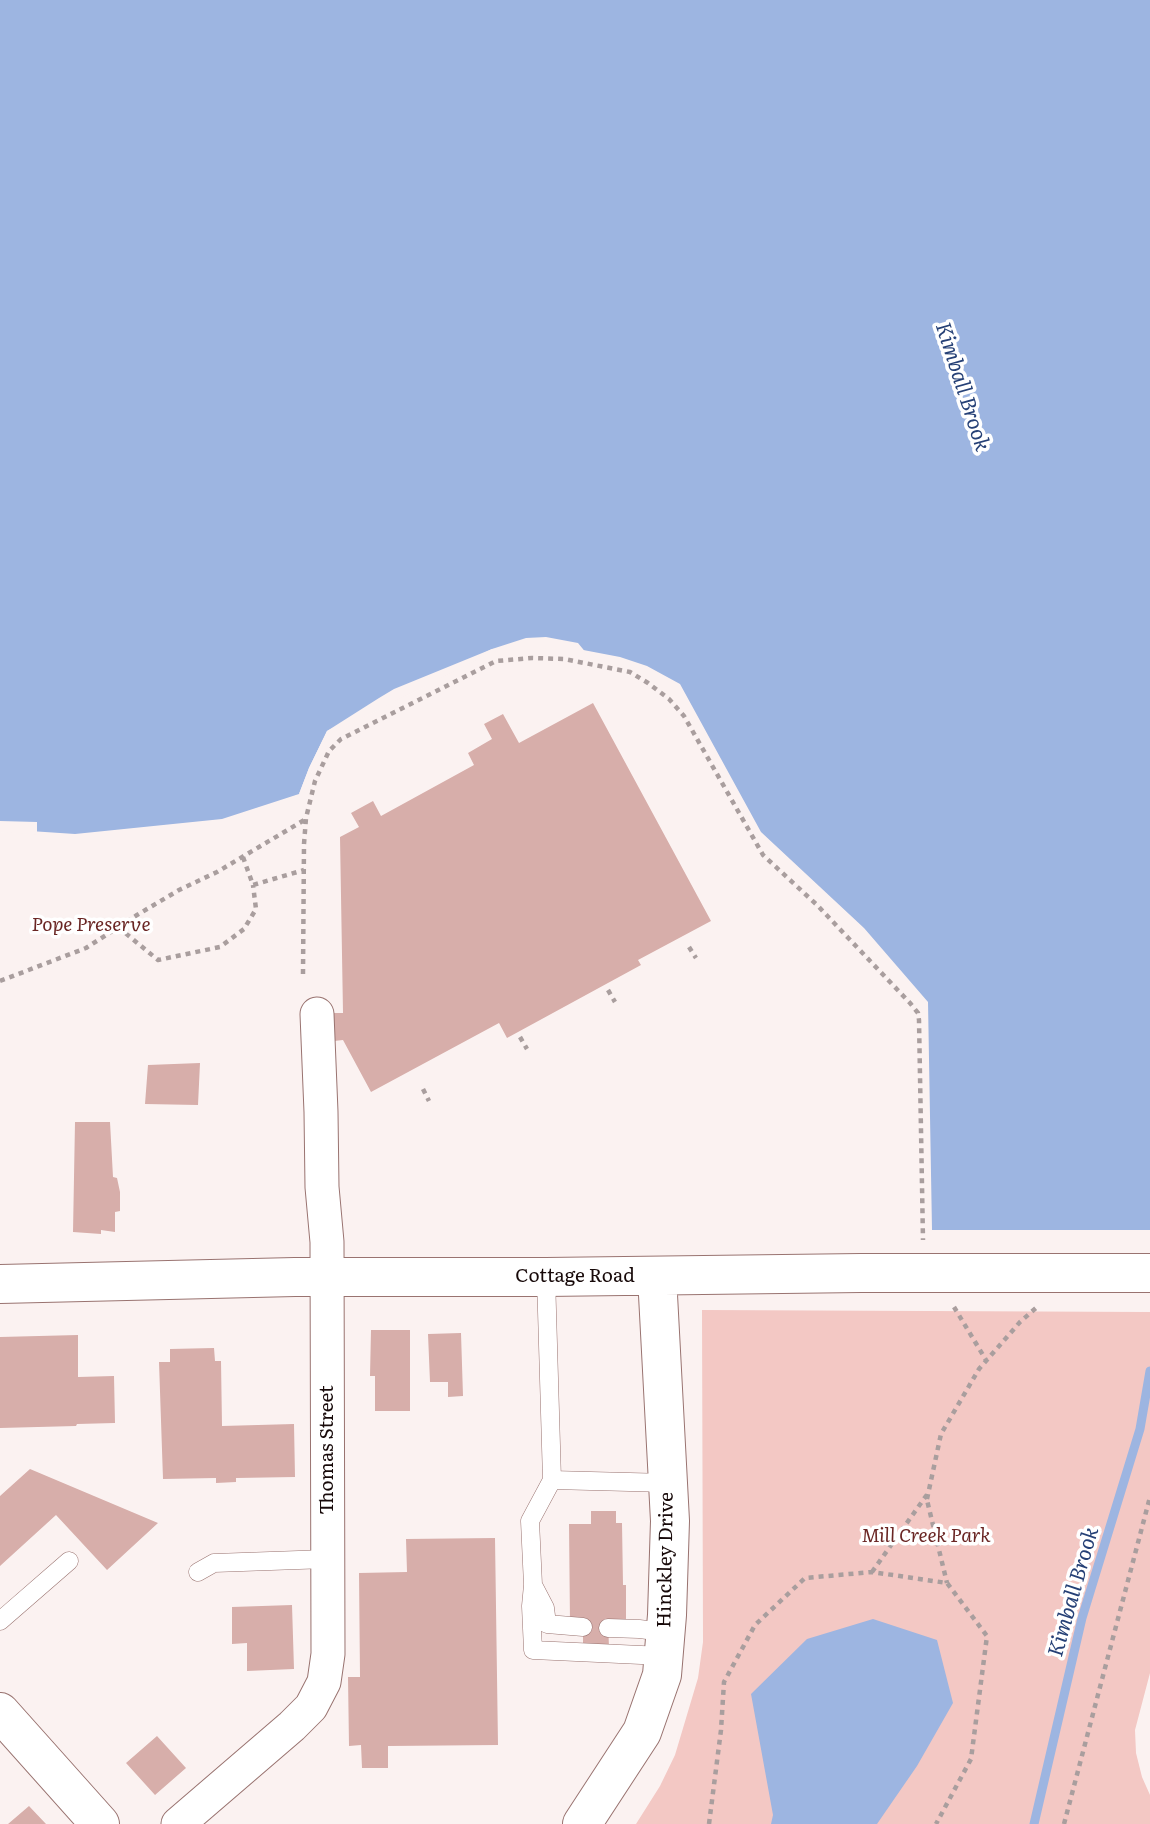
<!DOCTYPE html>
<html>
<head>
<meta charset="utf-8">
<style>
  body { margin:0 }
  canvas { display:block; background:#fbf2f1 }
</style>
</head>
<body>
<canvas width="1150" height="1824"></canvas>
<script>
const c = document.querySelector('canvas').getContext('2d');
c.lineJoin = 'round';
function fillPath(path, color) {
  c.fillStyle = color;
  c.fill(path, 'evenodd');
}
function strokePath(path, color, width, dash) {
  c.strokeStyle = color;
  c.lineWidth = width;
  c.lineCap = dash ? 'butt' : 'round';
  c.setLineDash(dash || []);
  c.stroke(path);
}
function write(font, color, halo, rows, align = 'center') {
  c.font = font + ' Literata,serif';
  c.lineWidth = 7;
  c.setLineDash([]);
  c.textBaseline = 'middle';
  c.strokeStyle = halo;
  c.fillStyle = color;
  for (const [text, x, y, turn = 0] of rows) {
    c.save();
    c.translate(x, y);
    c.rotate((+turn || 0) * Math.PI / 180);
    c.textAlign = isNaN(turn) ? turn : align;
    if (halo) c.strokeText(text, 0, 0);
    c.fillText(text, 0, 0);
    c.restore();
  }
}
const green = new Path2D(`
  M702 1310 1150 1312V1673L1135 1730 1136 1753 1142 1777 1150 1795V1824H636L660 1786 675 1755 698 1678 703 1642Z`);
const water = new Path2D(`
  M0 0H1150V1230H932L928 1002 864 928 761 832 680 684 647 666 620 657 557 645 492 649 327 731 309 768 299 794 222 819 75 834 0 829Z
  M873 1619 937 1640 953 1703 917 1766 877 1824H771L773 1815 751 1694 807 1639Z`);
const pier = new Path2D(`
  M546 637 578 643 587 654 557 648 493 652 330 734 312 770 304 790 299 794 309 768 327 731 379 698 394 689 492 649 526 638Z
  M0 821 37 822V835L0 832Z`);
const stream = new Path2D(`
  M1034 1824 1082 1618 1140 1429 1150 1371`);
const building = new Path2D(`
  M593 703 711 921 638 960 641 965 507 1038 499 1023 371 1092 343 1040 334 1041 333 1013H343L340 837 359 827 351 813 373 801 381 816 474 765 468 753 492 739 484 724 503 714 519 743Z
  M200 1063 198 1105 145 1104 148 1065Z
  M75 1122H110L113 1177 117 1178 120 1192V1211L115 1212V1232L101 1230V1234L73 1232Z
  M371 1330H410V1411H375V1376H370Z
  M461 1333 463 1396 448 1397V1382H430L428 1334Z
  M78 1335V1377L114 1376 115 1423 77 1424 76 1426 0 1428V1337Z
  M214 1348 215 1361H221L222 1426 294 1424 295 1477 236 1478V1482L216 1483V1478L163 1479 159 1362H170V1349Z
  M30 1469 158 1523 107 1570 56 1515 0 1566V1496Z
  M591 1511H616V1523H622L623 1585H626V1622L608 1623 609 1647H583V1623H570L569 1524H591Z
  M495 1538 498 1745 388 1746V1768H362L361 1745 349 1746 348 1677H360L359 1573 407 1572 406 1539Z
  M292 1605 294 1669 247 1671V1643L232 1644V1607Z
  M157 1736 186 1768 155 1795 126 1763Z
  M29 1806 46 1824H8Z`);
const path = new Path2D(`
  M243 857 253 885 304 870
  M118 927 158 960 220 947 244 929 256 909 253 885
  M689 947 696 958
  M303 974 304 844 306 818 315 781 329 751 341 739 496 661 532 658 564 659 630 672 648 683 669 699 684 716 763 855 817 905 910 1003 918 1013 919 1020 923 1240
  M0 981 86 948 137 915 179 890 217 872 306 819
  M608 990 615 1002
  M520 1037 527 1049
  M423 1089 429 1101
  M954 1307 986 1360
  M927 1499 941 1434 979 1369 1020 1322 1037 1307
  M872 1572 926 1496 947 1583
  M709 1824 721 1730 724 1682 755 1625 805 1578 872 1572 947 1583 987 1636 971 1759 936 1824
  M1064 1824 1150 1497`);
const service = new Path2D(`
  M546 1277 552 1480 668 1483
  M552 1480 530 1521 533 1585 531 1606 533 1650 663 1656
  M198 1572 214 1563 327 1559
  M533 1585 545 1608 547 1624 583 1627
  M0 1621 69 1561
  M608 1628 639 1629 665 1632`);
const minor = new Path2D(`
  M178 1824 292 1726 311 1707 324 1682 328 1654 327 1242 322 1187 321 1112 317 1014`);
const tertiary = new Path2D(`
  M0 1284 295 1277H546L861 1273H1150
  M0 1712 100 1824
  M582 1824 642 1732 662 1675 667 1615 670 1521 657 1276`);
const parkNames = [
  ["Pope Preserve",91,925],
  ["Mill Creek Park",926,1536]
];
const streetNames = [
  ["Cottage Road",575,1276],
  ["Thomas Street",327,1450,-90],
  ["Hinckley Drive",666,1560,-89]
];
const waterNames = [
  ["Kimball Brook",962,387,72],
  ["Kimball Brook",1074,1592,-74]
];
fillPath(green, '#f3c8c4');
fillPath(water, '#9db5e1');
fillPath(pier, '#fbf2f1');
strokePath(stream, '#9db5e1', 9);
fillPath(building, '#d7aeaa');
strokePath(service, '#997370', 19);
strokePath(minor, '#997370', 35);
strokePath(tertiary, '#997370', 40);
strokePath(path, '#a99e9e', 4.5, [5, 5]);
strokePath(service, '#fff', 18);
strokePath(minor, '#fff', 33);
strokePath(tertiary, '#fff', 38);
write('italic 19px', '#6a2624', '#fff', parkNames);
write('19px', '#170909', '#fff', streetNames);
write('italic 21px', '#254076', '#fff', waterNames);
</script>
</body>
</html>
